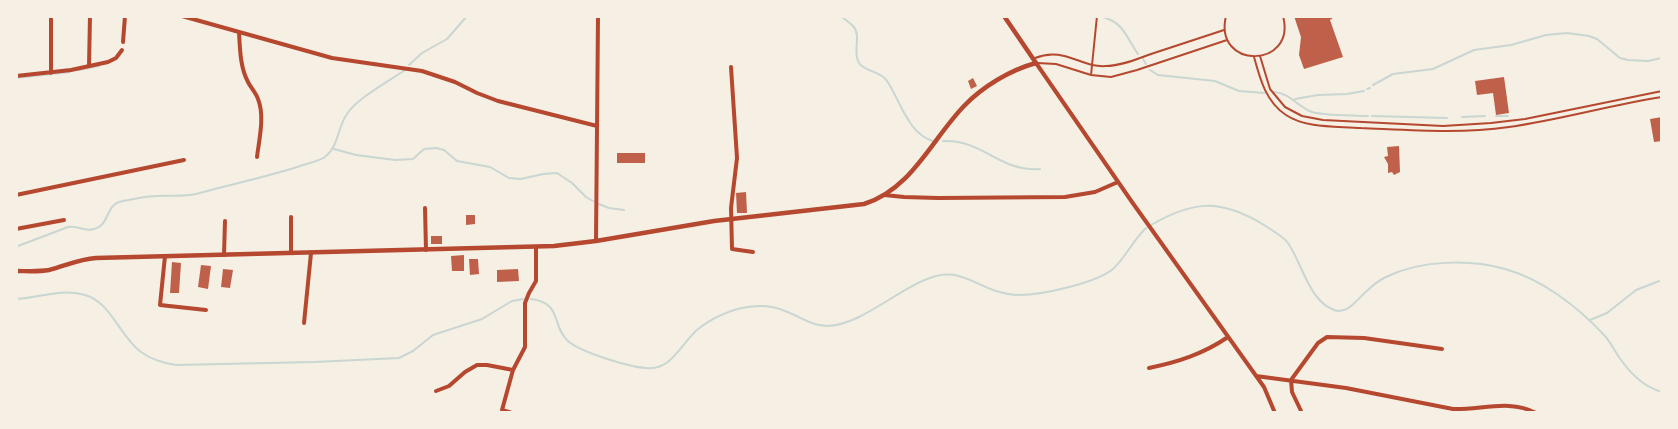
<!DOCTYPE html>
<html>
<head>
<meta charset="utf-8">
<style>
  body { margin:0 }
  #map { position:relative; width:1678px; height:429px; overflow:hidden; background:#f6efe4; font-family:Rubik,sans-serif }
  canvas { display:block }
  .frame { position:absolute; inset:0; border:18px solid #f6efe4; pointer-events:none }
</style>
</head>
<body>
<div id="map">
<canvas width="1678" height="429"></canvas>
<div class="frame"></div>
</div>
<script>
const c = document.querySelector('canvas').getContext('2d');
c.lineJoin = 'round';
function strokePath(path, color, width, dash) {
  c.strokeStyle = color;
  c.lineWidth = width;
  c.lineCap = dash ? 'butt' : 'round';
  c.setLineDash(dash || []);
  c.stroke(path);
}
function fillPath(path, color) {
  c.fillStyle = color;
  c.fill(path, 'evenodd');
}
const stream = new Path2D(`
  M841 16C844 19 849 22 853 26 862 35 852 52 859 63 865 72 881 71 887 81 900 100 908 134 933 141
  M1103 17C1124 23 1126 37 1138 54
  M1143 59 1146 64
  M409 65 422 53 447 39 467 16
  M79 70 99 66
  M1150 70 1158 75 1215 81 1239 91 1265 93
  M16 78 70 72
  M1373 85 1393 74 1433 69 1474 50 1511 45 1546 35 1567 33 1589 36 1597 39 1620 58 1628 60 1648 61 1662 58
  M1367 89 1370 88
  M1274 92C1290 93 1298 107 1312 112 1326 116 1352 115 1368 116
  M1295 99 1318 95 1347 94 1364 91
  M1372 116 1447 118
  M1496 116H1508
  M1462 117 1485 116
  M943 141C983 139 999 172 1040 169
  M334 149 356 155 395 160 413 159 424 149 436 148 444 150 457 161 490 167 509 178 521 179 543 174 557 173 572 183 586 197 593 201
  M599 204 609 208 624 210
  M1151 225C1194 200 1221 199 1264 225 1271 230 1283 236 1288 243 1302 263 1309 301 1334 310 1348 315 1358 298 1368 290 1373 285 1380 280 1386 277 1420 260 1469 259 1505 269 1542 279 1578 307 1604 335 1610 341 1614 350 1619 357 1629 372 1644 387 1662 392
  M18 246 68 227C79 225 83 232 94 229 109 226 106 206 119 202 127 200 148 196 157 196 170 195 182 197 196 194 231 184 268 177 303 165 310 163 319 161 325 157 339 146 337 128 347 114 356 99 389 81 405 70
  M16 299C42 298 58 288 85 295 111 302 120 337 141 352 152 360 163 363 176 365L314 362 399 358 413 351 433 335 482 319 512 301 523 299
  M531 299C563 303 551 326 568 341 580 352 629 367 646 368 671 371 680 345 697 330 710 319 731 309 748 307 760 305 774 306 785 311 799 316 812 326 827 326 863 325 900 286 936 276 958 270 974 283 993 290 1002 293 1010 295 1019 295 1042 295 1096 283 1113 269 1126 257 1133 240 1146 228
  M1590 320 1607 313 1636 290 1662 280`);
const building = new Path2D(`
  M1294 16H1336L1330 20 1343 57 1304 69 1299 55 1301 37Z
  M1504 77 1509 113 1496 115 1493 93 1477 95 1475 81Z
  M973 78 977 86 971 89 968 81Z
  M1662 117V141L1654 142 1650 119Z
  M1399 146 1400 172 1394 175 1392 172 1388 173V164L1384 157 1388 156 1387 147Z
  M617 153H645V163H617Z
  M746 192 747 213H737L736 193Z
  M466 215H475V224L466 225Z
  M431 236H442V244H431Z
  M464 255V271H452L451 256Z
  M469 259H478L479 274 470 275Z
  M172 262 181 263 179 293H170Z
  M201 265 211 266 208 289 198 287Z
  M223 269 233 270 230 288 221 287Z
  M518 269 519 281 497 282V270Z`);
const service = new Path2D(`
  M1226 16C1213 70 1297 69 1283 16
  M1260 56 1270 89 1285 107 1302 116 1323 120 1443 126 1491 123 1525 119 1662 91
  M1254 57C1260 79 1266 102 1286 115 1307 129 1337 126 1361 128 1410 130 1460 134 1509 127 1560 120 1610 105 1662 97
  M1035 58C1064 46 1081 68 1106 66 1121 66 1137 59 1151 54 1175 46 1200 38 1224 30
  M1037 63 1056 64 1091 75 1111 77 1137 70 1227 40
  M1091 75 1097 16`);
const minor = new Path2D(`
  M182 16 332 58 422 71 455 82 477 93 498 101 597 126
  M239 32C240 49 240 67 248 82 251 88 256 93 258 99 265 116 259 140 257 157
  M123 42 125 16
  M1036 63 1132 202 1264 387 1275 413
  M89 66 90 16
  M731 67 737 158 731 208 732 249 753 252
  M51 73V16
  M16 76 71 70 108 62 116 58 122 50
  M16 195 184 160
  M884 195 904 197 938 198 1065 197 1095 192 1118 182
  M425 208 426 250
  M291 217V253
  M16 229 64 220
  M596 241 598 16
  M224 255 225 221
  M165 256 160 305 206 310
  M304 323 311 253
  M1149 368C1178 362 1203 354 1228 337
  M1256 376 1346 388 1453 409C1481 410 1510 399 1536 413
  M436 391 449 386 465 372 477 365H487L513 370
  M512 413 502 410 513 370 525 347V303L529 293 536 281V247
  M1302 413 1292 392 1291 380 1318 343 1327 337 1364 338 1442 349`);
const tertiary = new Path2D(`
  M16 271C27 271 38 272 49 270 65 266 79 259 96 258L554 246 596 241 714 221 864 204C911 190 932 139 964 106 982 87 1010 70 1036 63L1004 16`);
strokePath(stream, '#c9d6d2', 2);
fillPath(building, '#bf614a');
strokePath(service, '#b5482f', 2);
strokePath(minor, '#b5482f', 4);
strokePath(tertiary, '#b5482f', 4.5);
</script>
</body>
</html>
